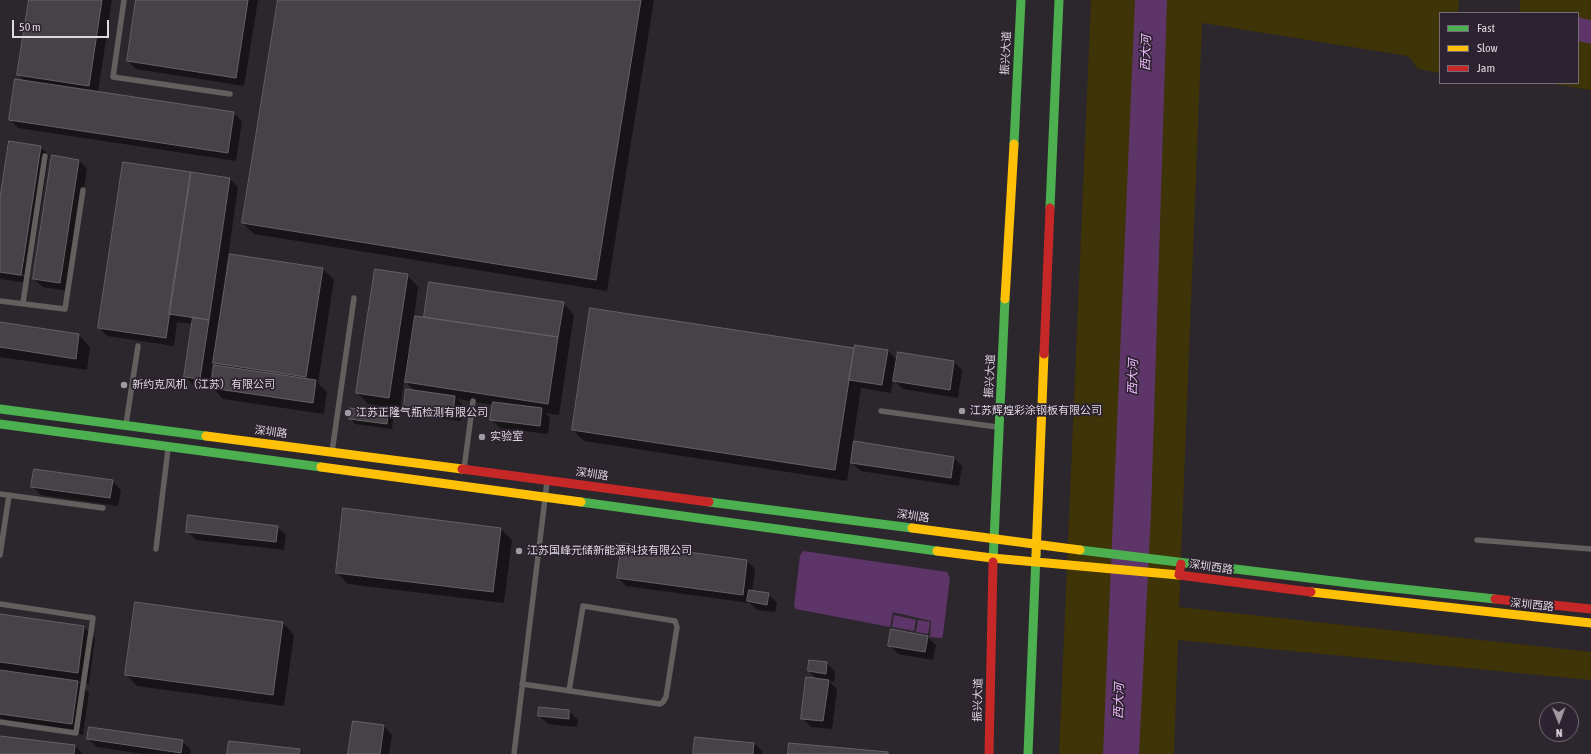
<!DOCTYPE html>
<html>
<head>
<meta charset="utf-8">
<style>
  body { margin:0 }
  #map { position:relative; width:1591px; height:754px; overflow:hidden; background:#2c262d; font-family:"Asap Condensed",sans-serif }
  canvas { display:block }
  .legend { position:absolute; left:1439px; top:12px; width:140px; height:72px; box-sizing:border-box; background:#2d2330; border:1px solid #746b76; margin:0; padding:5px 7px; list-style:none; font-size:12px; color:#ded8e0 }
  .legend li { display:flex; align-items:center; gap:8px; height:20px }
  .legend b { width:20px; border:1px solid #746b76 }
  .north { position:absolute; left:1539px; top:702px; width:40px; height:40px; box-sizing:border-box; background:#2d2330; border:1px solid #746b76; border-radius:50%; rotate:179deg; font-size:11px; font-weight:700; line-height:16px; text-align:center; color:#ded8e0 }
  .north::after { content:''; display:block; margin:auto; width:14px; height:18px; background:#a09aa1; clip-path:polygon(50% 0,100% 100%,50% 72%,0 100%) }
  .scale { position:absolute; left:12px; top:20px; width:97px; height:18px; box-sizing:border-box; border:2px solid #ded8e0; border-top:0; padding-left:5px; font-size:12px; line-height:14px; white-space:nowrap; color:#ded8e0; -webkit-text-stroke:3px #2d2330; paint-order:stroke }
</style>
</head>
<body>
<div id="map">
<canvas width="1591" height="754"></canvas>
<ul class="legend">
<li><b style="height:5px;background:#4caf50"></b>Fast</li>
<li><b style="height:5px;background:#ffc107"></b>Slow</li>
<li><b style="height:5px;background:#c62828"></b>Jam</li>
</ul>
<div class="north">N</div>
<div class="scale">50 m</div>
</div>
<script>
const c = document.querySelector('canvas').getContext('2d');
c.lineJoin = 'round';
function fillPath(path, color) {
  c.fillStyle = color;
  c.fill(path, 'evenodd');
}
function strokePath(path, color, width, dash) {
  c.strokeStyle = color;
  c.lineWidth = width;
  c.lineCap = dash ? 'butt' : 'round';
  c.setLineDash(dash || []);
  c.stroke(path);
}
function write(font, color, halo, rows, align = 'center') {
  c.font = font + ' "Asap Condensed","Noto Sans SC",sans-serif';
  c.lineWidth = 3.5;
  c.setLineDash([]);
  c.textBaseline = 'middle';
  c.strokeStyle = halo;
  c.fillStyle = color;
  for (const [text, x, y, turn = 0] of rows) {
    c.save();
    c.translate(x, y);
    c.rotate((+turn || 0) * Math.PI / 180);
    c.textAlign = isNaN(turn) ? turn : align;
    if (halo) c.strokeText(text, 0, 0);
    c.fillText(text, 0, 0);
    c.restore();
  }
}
const green = new Path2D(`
  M1091 0H1459L1458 13H1440V73L1418 69 1408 56 1202 23 1179 607 1591 652V680L1178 640 1174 754H1059Z
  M1520 0H1591V90L1546 83H1578V13H1520Z`);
const water = new Path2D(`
  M1135 0H1167L1151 512 1139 754H1103Z
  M803 551 947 572 950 578 943 634 942 638 930 637 931 621 893 612 890 627 796 609 794 606 800 555Z
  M894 615 916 620 914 631 892 627Z
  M918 620 930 622 928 634 916 632Z`);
const shadow = new Path2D(`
  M30 0H112L98 92 233 113 242 121 236 161 18 128 10 119 25 81 18 74Z
  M137 0H258L244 86 136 69 128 61Z
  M279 0H654L607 291 254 234 243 223Z
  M40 147 49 155 29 283 0 279V273L26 277V275L0 271V205Z
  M79 160 87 169 69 291 43 287 34 279Z
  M230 179 238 187 209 387 193 385 185 376 193 324 177 322 174 346 107 336 99 327Z
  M323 269 334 280 318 383 327 392 324 414 223 399 212 387 218 366 214 362Z
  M407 275 418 287 414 317 425 318 430 283 563 303 574 315 559 415 545 413 550 417 548 434 500 428 492 419 493 405 458 399 463 405 461 421 414 415 405 407 415 391 404 380 400 409 368 404 357 392Z
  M591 309 855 349 887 350 897 360 954 362 962 370 958 398 903 389 893 379 891 393 861 388 847 481 584 441 573 430Z
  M0 323 79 335 90 347 87 370 0 357Z
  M388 414 393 420 392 429 355 424 350 418Z
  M954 458 962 466 959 486 861 471 852 463Z
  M112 481 121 490 118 506 41 495 32 486Z
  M277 527 286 535 284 550 196 540 187 531Z
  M501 529 512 540 504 603 348 584 337 573Z
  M747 561 755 569 752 592 768 594 777 603 775 612 757 610 750 603 626 586 618 578Z
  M0 615 84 627 95 638 89 684 78 682 89 693 83 735 0 724Z
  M283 623 294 635 284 706 137 686 126 674Z
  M927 637 936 645 933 660 898 654 889 645Z
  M827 663 835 672 834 682 829 681 837 689 832 729 811 727 802 718 817 679 809 671Z
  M569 711 578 720 577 727 548 724 539 715Z
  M384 726 392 735 389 754H349Z
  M0 737 75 746 83 754H0Z
  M696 738 754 743 763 752 762 754H694Z
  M88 739 182 741 191 750 190 754H143L97 747Z`);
const river = new Path2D(`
  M1578 29 1591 32`);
const building = new Path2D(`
  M29 0H102L89 86 17 75Z
  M136 0H248L236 78 127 61Z
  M278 0H641L596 280 242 223Z
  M15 79 234 112 228 153 9 120Z
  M9 141 41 146 21 275 0 272V198Z
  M52 155 79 160 60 283 33 279Z
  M123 162 191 172 166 338 98 328Z
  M191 172 230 178 209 320 169 314Z
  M230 254 323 268 306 377 213 363Z
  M375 269 408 274 389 398 356 393Z
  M429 282 564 302 558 337 424 317Z
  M590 308 854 348 835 470 572 430Z
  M415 316 558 337 548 404 405 382Z
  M193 317 209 320 200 379 184 377Z
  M0 322 79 334 76 359 0 347Z
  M855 345 888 350 882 385 849 380Z
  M898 352 954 361 950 390 893 381Z
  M214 365 316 380 313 403 211 388Z
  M406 389 455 396 453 413 404 407Z
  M493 402 542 408 540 426 490 420Z
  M350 408 388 413 387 424 349 419Z
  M854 441 954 457 951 478 851 463Z
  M34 469 113 480 110 498 31 487Z
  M343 508 501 528 493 592 336 573Z
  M188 515 278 526 276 542 186 532Z
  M622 543 747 560 743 595 617 578Z
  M749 590 769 593 767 605 747 601Z
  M135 602 283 622 273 695 125 675Z
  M0 614 84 626 78 673 0 662Z
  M891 629 928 636 925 652 888 646Z
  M809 660 827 662 826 674 808 671Z
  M0 670 78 681 72 724 0 714Z
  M806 677 829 680 823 721 801 719Z
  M539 707 569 710V719L538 716Z
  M353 721 384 725 380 754H348Z
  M89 727 183 740 181 753 87 739Z
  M0 736 75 745 74 754H0Z
  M695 737 754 743 753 754H693Z
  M229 741 300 749 299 754H227Z
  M789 743 888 752V754H788Z`);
const lane = new Path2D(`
  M124 0 113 77 230 94
  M0 301 65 309 83 190
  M23 303 45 156
  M881 411 997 427
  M126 424 138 346
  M332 452 354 298
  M464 469 473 401
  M0 494 103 508
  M1477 540 1591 549
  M156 549 168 449
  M0 555 9 495
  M0 604 93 618 76 733 0 722
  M522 684 660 704 663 702 666 697 677 627 675 621 583 606 569 691
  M514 754 547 482`);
const fast = new Path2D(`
  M1014 144 1021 0
  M1050 208 1059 0
  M0 409 206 436
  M0 424 321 467
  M581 502 937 551
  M709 502 912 528
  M1080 550 1366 585 1495 599
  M993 562 1005 299
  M1028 754 1036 555`);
const slow = new Path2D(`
  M1005 299 1014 144
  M206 436 462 469
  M321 467 581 502
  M912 528 1080 550
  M937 551 992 558 1179 575
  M1036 555 1044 354
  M1311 592 1591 623`);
const jam = new Path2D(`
  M1044 354 1050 208
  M462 469 709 502
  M1181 564 1179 575 1311 592
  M1495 599 1591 609
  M989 754 993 562`);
const markers = [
  [124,385,4,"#a09aa1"],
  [962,411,4,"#a09aa1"],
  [348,413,4,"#a09aa1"],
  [482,437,4,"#a09aa1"],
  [519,551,4,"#a09aa1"]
];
const streetNames = [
  ["振兴大道",1006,53,-87],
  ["振兴大道",990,376,-87],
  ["深圳路",271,432,7],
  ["深圳路",592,474,8],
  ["深圳路",913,516,8],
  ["深圳西路",1211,567,8],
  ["深圳西路",1532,605,6],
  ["振兴大道",978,700,-89]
];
const poiNames = [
  ["新约克风机（江苏）有限公司",132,385],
  ["江苏辉煌彩涂钢板有限公司",970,411],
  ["江苏正隆气瓶检测有限公司",356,413],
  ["实验室",490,437],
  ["江苏国峰元储新能源科技有限公司",527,551]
];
const waterNames = [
  ["西大河",1146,53,-88],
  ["西大河",1133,377,-88],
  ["西大河",1119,701,-88]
];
fillPath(green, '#3e3407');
fillPath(water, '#5e3569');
fillPath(shadow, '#0007');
strokePath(river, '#5e3569', 23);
fillPath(building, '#464247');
strokePath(building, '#656066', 1);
strokePath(lane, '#61605e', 5.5);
strokePath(fast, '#4caf50', 9);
strokePath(slow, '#ffc107', 9);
strokePath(jam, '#c62828', 9);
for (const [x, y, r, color] of markers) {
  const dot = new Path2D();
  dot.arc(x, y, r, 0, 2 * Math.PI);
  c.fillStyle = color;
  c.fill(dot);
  strokePath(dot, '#2d2330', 1.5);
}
write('11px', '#ded8e0', '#2d2330', streetNames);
write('11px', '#ded8e0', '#2d2330', poiNames, 'left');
write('italic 12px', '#efbafe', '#2d2330', waterNames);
</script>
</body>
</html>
